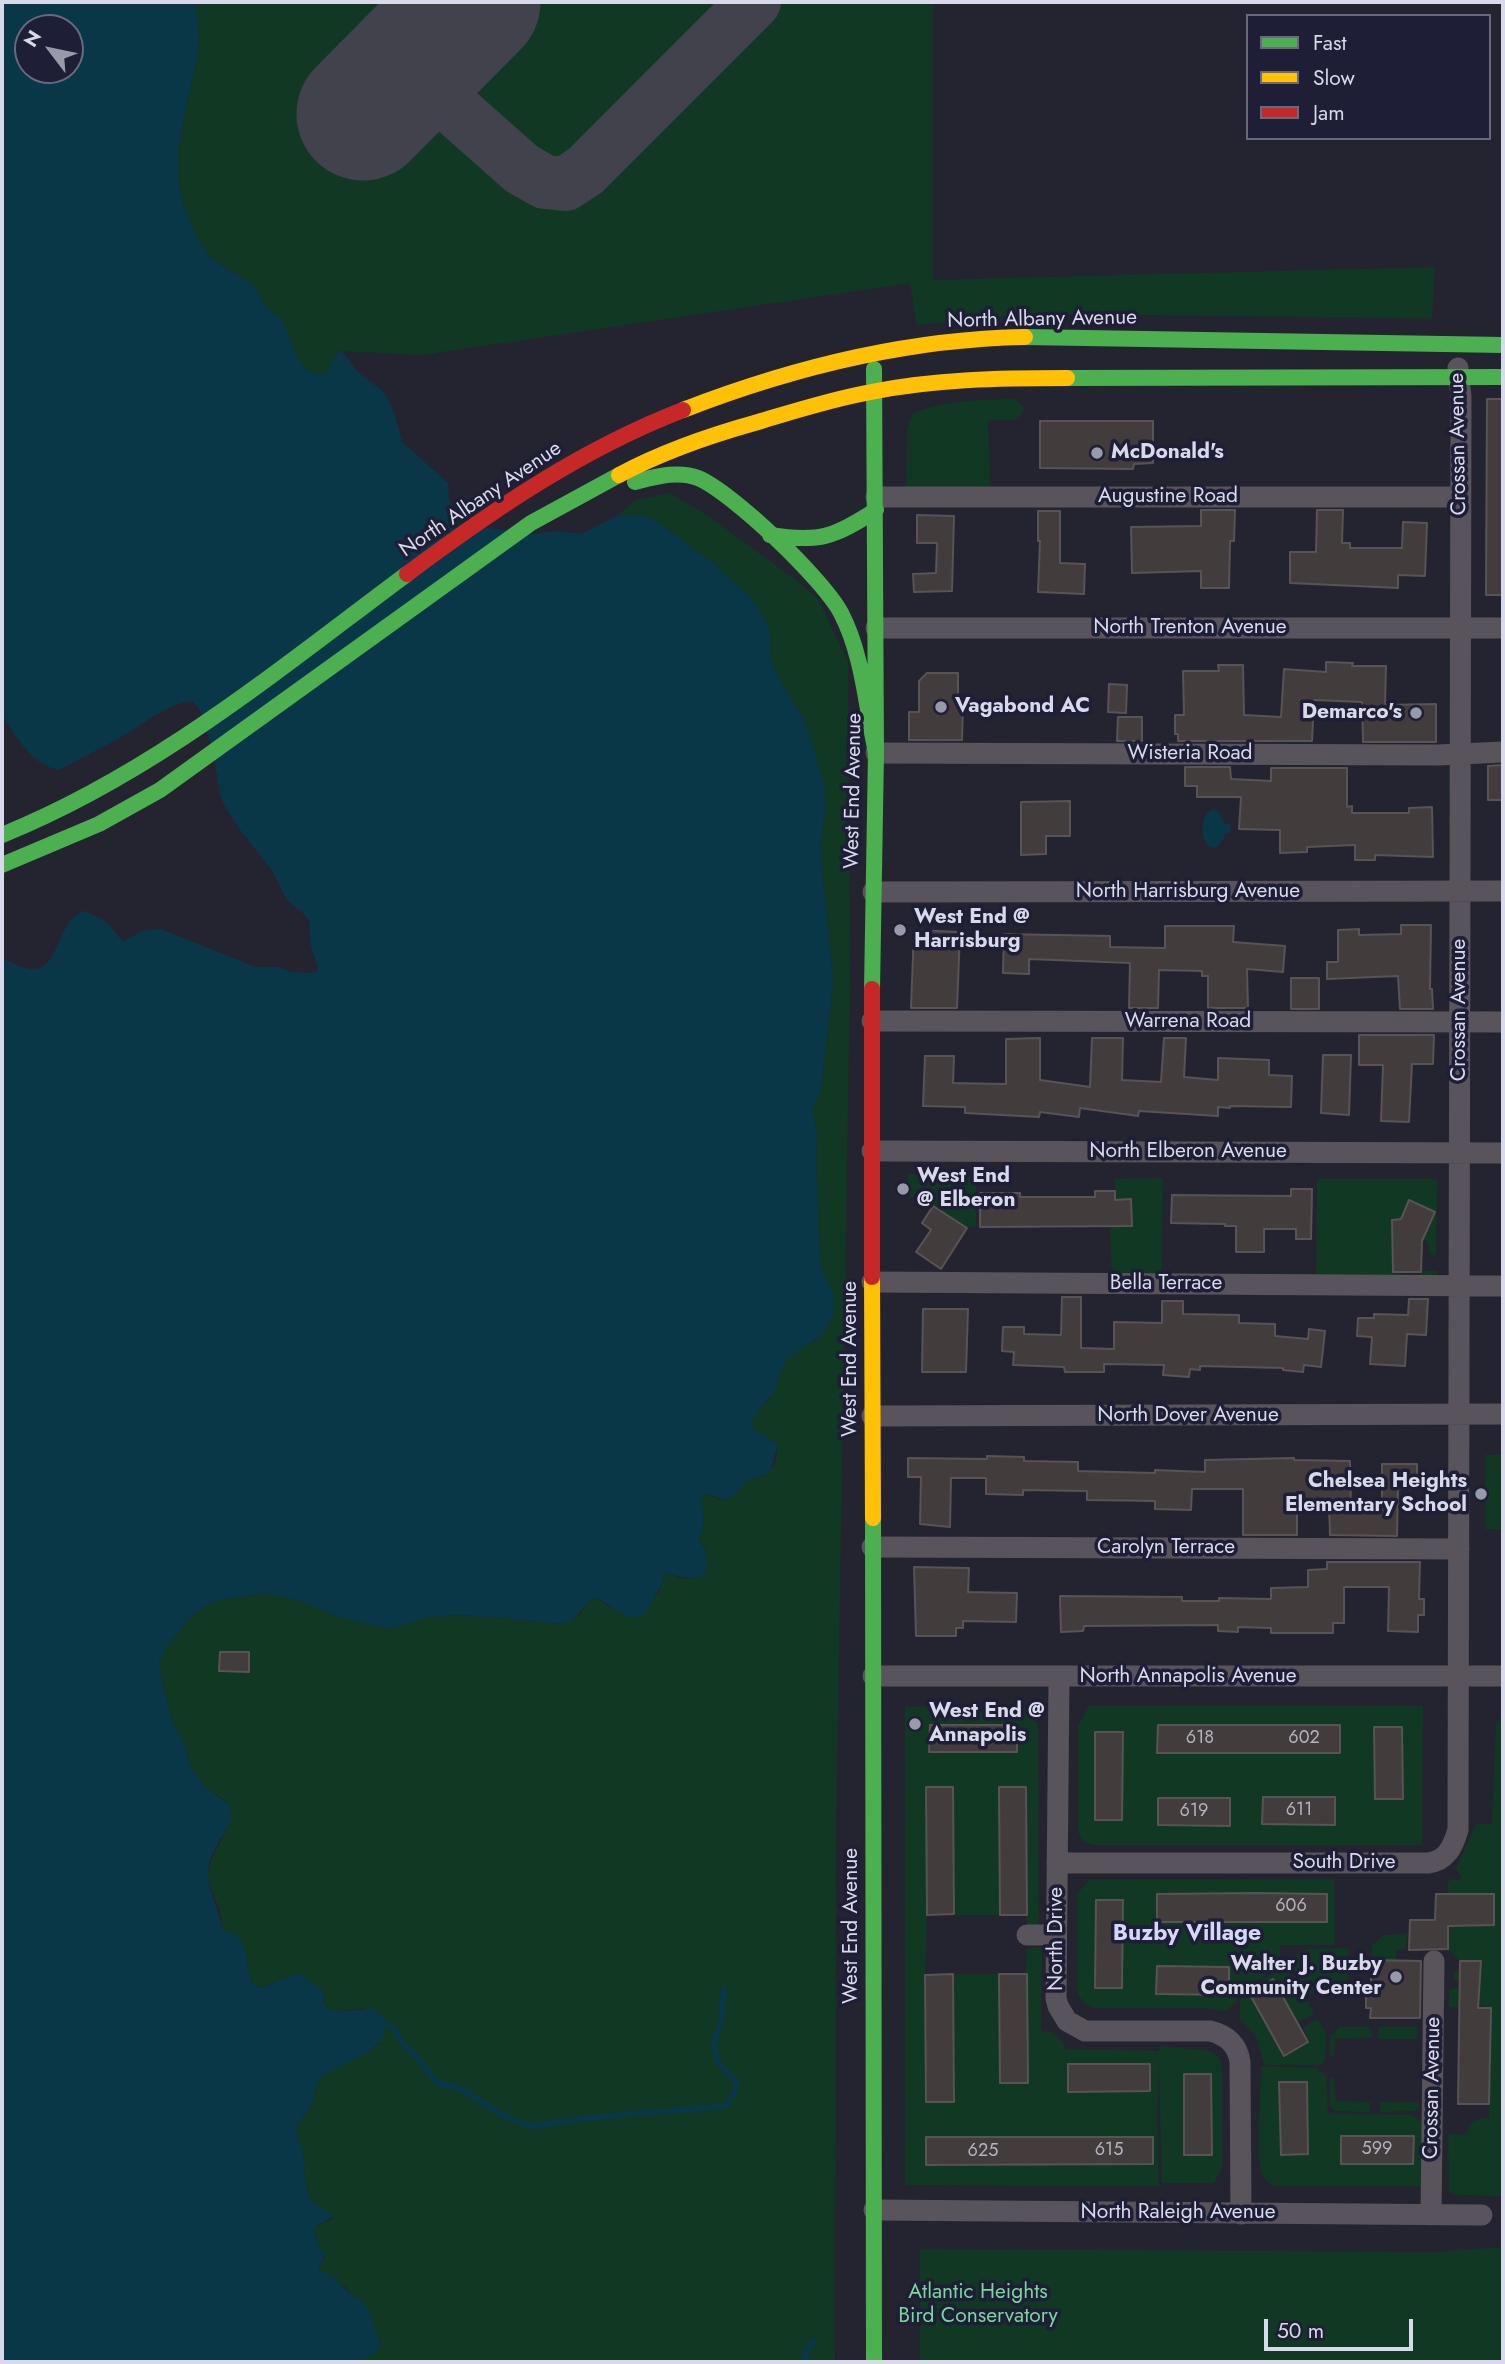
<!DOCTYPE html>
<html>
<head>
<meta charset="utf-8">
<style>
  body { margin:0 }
  #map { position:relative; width:1505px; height:2364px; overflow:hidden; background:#242430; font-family:Jost,sans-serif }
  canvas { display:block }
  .frame { position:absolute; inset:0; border:4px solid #d8d9ea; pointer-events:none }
  .legend { position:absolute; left:1246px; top:14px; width:245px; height:126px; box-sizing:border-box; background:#1e1e36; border:2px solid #68697e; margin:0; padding:9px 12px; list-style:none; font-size:21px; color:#d8d9ea }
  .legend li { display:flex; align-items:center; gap:14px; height:35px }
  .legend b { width:35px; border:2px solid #68697e }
  .north { position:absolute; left:14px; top:14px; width:70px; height:70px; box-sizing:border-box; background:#1e1e36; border:2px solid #68697e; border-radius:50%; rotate:302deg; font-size:19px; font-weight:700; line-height:28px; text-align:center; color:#d8d9ea }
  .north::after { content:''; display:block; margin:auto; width:24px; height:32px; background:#999aa9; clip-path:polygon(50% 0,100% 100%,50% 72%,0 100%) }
  .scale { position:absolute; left:1264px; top:2319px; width:149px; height:32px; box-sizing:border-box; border:4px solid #d8d9ea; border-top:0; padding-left:9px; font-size:21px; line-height:24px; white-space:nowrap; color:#d8d9ea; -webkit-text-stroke:5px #1e1e36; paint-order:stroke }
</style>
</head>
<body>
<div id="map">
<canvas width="1505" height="2364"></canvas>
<div class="frame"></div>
<ul class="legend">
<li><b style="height:9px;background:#4caf50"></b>Fast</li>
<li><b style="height:9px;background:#ffc107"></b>Slow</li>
<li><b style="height:9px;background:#c62828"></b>Jam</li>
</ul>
<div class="north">N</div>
<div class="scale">50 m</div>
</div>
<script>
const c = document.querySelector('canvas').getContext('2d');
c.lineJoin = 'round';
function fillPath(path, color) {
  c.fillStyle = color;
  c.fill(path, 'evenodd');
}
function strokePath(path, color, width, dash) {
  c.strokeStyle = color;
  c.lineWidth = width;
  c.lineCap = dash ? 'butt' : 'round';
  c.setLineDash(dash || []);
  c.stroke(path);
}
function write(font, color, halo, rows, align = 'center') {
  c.font = font + ' Jost,sans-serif';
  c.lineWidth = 7;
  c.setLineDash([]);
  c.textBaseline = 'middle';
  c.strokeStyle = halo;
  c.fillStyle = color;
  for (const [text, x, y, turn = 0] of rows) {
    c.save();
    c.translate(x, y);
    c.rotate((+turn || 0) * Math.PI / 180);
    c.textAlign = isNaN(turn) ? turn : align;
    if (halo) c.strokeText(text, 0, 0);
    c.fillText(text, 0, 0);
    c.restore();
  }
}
const green = new Path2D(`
  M195 2H933V280L1435 267 1432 318 1036 314 917 325 910 283 421 355 342 351 338 352 327 373C294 382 293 334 280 318 277 314 271 312 267 308 260 301 258 289 249 282 235 271 217 266 206 251 168 193 176 156 189 92 192 78 197 64 198 50 200 34 197 17 195 2Z
  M1015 399 1023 406 1022 413 1015 420H988L990 486 906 493 907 430 912 414C942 400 982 400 1015 399Z
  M670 493 708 516 796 580 818 599 848 662 850 976 836 1834 835 2362H355L381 2345 368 2312 361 2300 350 2294 346 2287 318 2271 325 2257 318 2245 313 2228 334 2218 310 2200 305 2179 303 2151 297 2137 296 2127C301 2119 309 2111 312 2103 316 2096 312 2089 318 2082 331 2063 363 2059 380 2043L363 2008C350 2010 333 2015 323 2004L325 1997 300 1973 259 1988 253 1984 248 1969 247 1957 223 1930 220 1911 207 1877 211 1861 229 1824 225 1800 205 1787 190 1766 184 1743 172 1722 161 1677 159 1661 167 1646 191 1617 205 1606 218 1600 265 1593 301 1601 341 1618 390 1628 429 1617 464 1615 563 1624 580 1615 587 1602 595 1598 620 1613C633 1607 653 1603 660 1590 663 1584 661 1579 664 1573L684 1579H696L707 1551 699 1541 704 1519 700 1496 707 1494 721 1500 735 1495 744 1481 767 1474 775 1464 778 1444C771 1437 754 1436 752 1425 750 1414 765 1406 770 1398 779 1385 778 1369 788 1358 796 1349 807 1345 817 1340L830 1287 821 1269 816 1163 817 1133 813 1115V1108L821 1090 833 982 820 846 826 805 803 716 790 698 771 662 770 634 716 565 658 522 644 516 618 515 636 500Z
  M908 1174 976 1176V1226L967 1228 933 1206 907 1195Z
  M1163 1178 1162 1276 1112 1279 1110 1227 1132 1226 1130 1199 1115 1200V1179Z
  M1317 1179H1437L1436 1255H1430L1428 1243 1423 1239 1435 1212 1409 1200 1401 1219 1392 1220 1393 1274 1420 1275 1421 1271H1437V1280L1316 1277Z
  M1485 1455H1503V1529H1485Z
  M1089 1706H1423L1422 1845H1093L1083 1841 1078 1832V1725ZM1374 1727H1402V1799H1375Z
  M905 1707H1026L1038 1725 1039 1936 1027 1935V1915H927L925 1974H1026L1027 1948H1042L1041 2031 1051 2032 1064 2043V2049L1159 2051V2046L1211 2051 1220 2059 1222 2070V2167L1214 2183H1162L1159 2063 1157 2115 1159 2186 905 2185Z
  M1503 1714 1501 2196 1460 2195 1449 2192 1448 2134 1467 2135C1468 2120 1476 2120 1489 2117L1491 2008 1479 2005 1449 2007V1989L1460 1988V1993L1479 1994 1480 1982 1454 1981V1971H1460L1480 1961H1460L1448 1949V1926L1493 1925 1494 1894H1448V1882L1453 1878 1457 1881 1462 1878 1456 1868 1476 1824H1492L1496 1724Z
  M1334 1879 1335 1945H1280V1965L1238 1994 1236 2003 1225 2011 1205 2008H1094C1084 2005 1081 2000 1077 1991V1894L1089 1880Z
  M1407 1934 1406 1949 1397 1950 1396 1961 1371 1960 1372 1945 1384 1935Z
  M1348 1948V1992L1307 1993 1288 1959 1307 1949Z
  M1285 1965 1296 1983 1283 1991 1273 1980 1249 1993 1284 2056 1310 2042 1303 2027 1318 2019 1326 2033 1325 2060 1320 2065H1267L1263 2061 1256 2036 1239 2018 1241 1995Z
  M1300 1988 1314 2014 1297 2023 1283 1997Z
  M1339 2027H1368L1372 2032 1373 2037 1335 2039 1334 2057 1329 2056 1331 2036Z
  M1378 2027H1417V2039H1379Z
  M1261 2066 1316 2068 1326 2076 1328 2114 1413 2115 1422 2122 1421 2186H1274C1269 2183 1264 2179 1262 2174 1256 2160 1261 2086 1261 2066Z
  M1334 2077 1336 2101 1370 2102V2112L1334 2111 1330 2106V2078Z
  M1380 2102H1418L1419 2108 1415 2111 1380 2112Z
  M1503 2247V2362H920V2249L1435 2252Z`);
const water = new Path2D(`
  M2 2H195C197 17 200 34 198 50 197 64 192 78 189 92 176 156 168 193 206 251 217 266 235 271 249 282 258 289 260 301 267 308 271 312 277 314 280 318 293 334 295 382 327 373L338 352 342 351 357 371 385 393 395 415 402 442 448 483 449 500 453 508 450 510 460 524 531 534 559 531 582 534 618 515 644 516 658 522 716 565 752 599 765 620 770 634 771 662 790 698 803 716 824 783 826 805 820 846 833 982 821 1090 813 1108V1115L817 1133 816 1163 821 1269 834 1295 835 1304 833 1315 823 1334 787 1359 782 1367 775 1391 752 1419V1425L755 1431 778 1444 771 1469 767 1474 745 1481 735 1495 726 1500 707 1494 700 1496 704 1519 699 1541C708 1553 712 1563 703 1576 688 1583 679 1574 664 1574L662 1577 663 1583C661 1588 656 1592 654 1597 647 1615 640 1623 620 1613 611 1608 605 1601 595 1598 580 1603 585 1616 563 1624L464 1615 429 1617 390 1629 341 1618 301 1601 265 1593 218 1600 205 1606 191 1617 167 1646 159 1661 161 1677 172 1722 184 1743 190 1766 205 1787 229 1804 231 1819 229 1825C221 1838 206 1860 208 1876 208 1889 220 1914 223 1930 227 1932 231 1932 234 1934 250 1945 245 1969 253 1984L260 1988 300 1973 325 1993 323 2004C334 2017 358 2008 373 2009L385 2019C388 2058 343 2057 321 2079 312 2087 316 2095 312 2104 308 2112 301 2119 296 2127L297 2137 303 2151 305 2179 310 2200 334 2216 313 2228 318 2245 325 2254 318 2271 331 2274 350 2294 361 2300 369 2312 381 2345 376 2353 355 2362H2V957C66 999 49 919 85 911L107 922 123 942 141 931 161 929 255 967H277L292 972 310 973 317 971 318 966 311 948 309 921 305 915 287 900 271 869 241 831 224 805 220 794 213 751 200 711 193 701C168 703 147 722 126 734 104 747 81 758 59 770 31 765 17 737 2 715ZM28 28H70V70H28Z
  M1213 809 1218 811 1224 823 1231 825 1230 833 1224 834V839L1216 848 1208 846C1200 835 1200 815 1213 809Z`);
const stream = new Path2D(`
  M386 2024C397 2028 397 2036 403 2044 407 2049 412 2052 416 2056 429 2071 434 2088 457 2087 482 2100 505 2121 533 2126L587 2118 726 2106 736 2090V2081L718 2063 714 2047 715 2037 721 2024 724 1989
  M806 2362 805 2353 814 2340`);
const taxiway = new Path2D(`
  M408 68 522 169 545 182 565 184 585 171 754 2`);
const runway = new Path2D(`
  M363 114 474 2`);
const building = new Path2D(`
  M1487 399H1503V595H1486Z
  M1040 421H1153V463L1134 464 1133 469 1040 468Z
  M1201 510H1235L1234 541H1230L1229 588H1201V571L1132 573 1131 527 1201 526Z
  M1317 510H1343L1342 543H1350V548H1402L1403 522 1427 523 1425 576 1398 575V588L1290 583V552H1316Z
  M1038 511H1060V563L1085 564 1084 594 1038 592 1040 541H1038Z
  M917 515 954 516 952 591 914 592 913 574 936 573 937 543H917Z
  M1326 662 1353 663 1352 666H1386L1385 705 1436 704V742H1363L1362 702 1314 700 1312 741H1178V734H1175V715H1184L1183 671H1219L1218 665H1243L1244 715 1281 717 1284 669 1326 672Z
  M927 673H958V702H963L962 740H909V712H919V681Z
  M1109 684 1127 685 1126 713 1108 712Z
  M1118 717H1142V741H1117Z
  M1503 765V800H1488V766Z
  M1185 767H1230L1231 779 1271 781V768H1347V807L1352 806V813H1409V808L1432 807 1433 857 1375 855V860H1355V845L1307 847V852L1280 853V830L1239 829 1241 797H1197V786H1185Z
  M1070 801V836H1046V854L1021 855V802Z
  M1401 925H1431L1430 989H1432L1433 1009H1400L1398 976 1327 979V962H1338V930L1359 929V935L1401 934Z
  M1165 926H1234L1233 942 1285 946 1283 972 1247 969 1248 1008H1208V976H1202V971L1159 970 1158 1008H1129L1130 963 1029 959V974L1003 973 1004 934 1110 936V947L1165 948Z
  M914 930 960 932 957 1008H911Z
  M1291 978H1319V1009H1291Z
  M1359 1035H1434L1433 1064H1412L1409 1122 1381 1121 1383 1065H1359Z
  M1040 1038V1080L1090 1087 1092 1038H1123L1122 1080 1161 1082 1164 1038H1186L1184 1077 1218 1080V1058L1269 1060V1075L1292 1076 1291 1107 1230 1106V1108L1218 1107V1116L1139 1111 1138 1116 1080 1108 1079 1117 1040 1112 1039 1117 965 1113V1107L923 1106 925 1056H954L953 1083 1006 1084V1039Z
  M1323 1055H1351L1349 1115 1321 1113Z
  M1291 1189H1312L1311 1239H1296V1229H1264V1252H1236V1226H1225V1224L1171 1223 1172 1195 1291 1196Z
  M1095 1191H1115V1200L1131 1199 1132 1226 980 1227V1193H1020V1197H1095Z
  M1409 1200 1435 1212 1422 1241 1421 1272H1393L1392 1220 1401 1219Z
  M933 1206 967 1228 941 1269 916 1252 931 1230 922 1223Z
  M1062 1297H1081V1348L1114 1349V1322L1162 1323V1301H1183V1314L1239 1315V1323L1275 1324V1336L1308 1339 1309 1329 1325 1331 1321 1367 1304 1365 1303 1372 1283 1370V1368L1200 1366V1370L1190 1369 1189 1377 1163 1375 1164 1365 1104 1364V1372H1065L1064 1367 1013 1365 1014 1352 1002 1351 1003 1327H1024V1334L1061 1335Z
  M1409 1299H1428L1426 1335 1407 1334 1405 1366 1370 1364 1372 1337 1357 1336 1358 1318H1374V1314L1408 1315Z
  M923 1309H968L966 1372H922Z
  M987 1456 1024 1457V1461L1078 1462V1471L1155 1473V1470L1205 1472V1460L1294 1458V1460L1350 1461 1351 1509 1382 1510V1464H1417V1489H1398L1397 1536 1330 1535 1329 1503H1297V1535H1243V1489H1192L1191 1510 1155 1509V1501L1087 1500V1491L1023 1490V1495L986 1494V1478H951L950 1527 920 1524 921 1477H908V1458L987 1459Z
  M1327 1562H1420L1419 1599H1424V1615H1418V1632L1388 1631 1389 1587H1344V1623H1333V1633H1271V1628L1238 1627V1632L1218 1631V1625L1084 1626 1083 1631 1061 1632 1060 1596 1182 1597V1601H1219V1598L1271 1599V1588L1308 1587V1570L1327 1569Z
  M914 1567 969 1568 968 1592 1017 1593 1016 1622 963 1621V1628H956V1636H916Z
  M220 1652H249V1672L219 1671Z
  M930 1725H1017V1752H929Z
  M1158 1725H1340V1753H1157Z
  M1374 1727H1402L1403 1799H1375Z
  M1095 1732H1123L1122 1820H1095Z
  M926 1787H953L954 1914 927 1915Z
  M999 1787H1026L1027 1915H1000Z
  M1263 1797H1335V1825L1262 1824Z
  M1158 1798H1230V1826L1158 1825Z
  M1255 1893 1327 1894V1922H1157V1894Z
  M1436 1894H1494V1925L1448 1926V1949L1409 1950 1410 1920H1435Z
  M1096 1900H1123L1122 1988H1095Z
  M1371 1960 1421 1961 1420 2018H1370L1371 2008H1366V1993L1371 1992Z
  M1460 1961H1481L1478 2008H1491L1489 2104H1458Z
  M1157 1966 1229 1967V1995L1156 1994Z
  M953 1974 954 2102H926L925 1975Z
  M999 1974H1027L1028 2083H1000Z
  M1273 1979 1308 2042 1284 2056 1249 1993Z
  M1068 2064H1150V2091L1068 2092Z
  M1184 2074H1211L1212 2155H1184Z
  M1279 2082H1307L1308 2154 1281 2155Z
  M1341 2136H1414L1413 2164H1341Z
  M926 2137H1153V2164L926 2165Z`);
const street = new Path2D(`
  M876 497H1460
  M876 628H1503
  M876 753 1438 755 1503 752
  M873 892 1503 891
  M872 1021 1503 1022
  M872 1151 1503 1153
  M872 1282 1503 1286
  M872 1416 1503 1414
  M872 1547 1459 1549
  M873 1676H1503
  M1059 1677 1056 1998 1058 2006 1067 2021 1085 2031H1210C1227 2035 1238 2045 1240 2062L1241 2214
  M1057 1863H1428C1447 1861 1453 1846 1458 1830L1461 397 1458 368
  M1027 1935H1056
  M874 2210 1482 2215
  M1431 2215 1434 1961`);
const fast = new Path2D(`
  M1025 337 1503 345
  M1067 378 1503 377
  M635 482C655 477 678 470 698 478 732 492 824 580 841 613 863 655 866 707 876 753
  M770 535C819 543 835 537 876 510
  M2 835C153 774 278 670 407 574
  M2 865 99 824 160 790 531 523 619 475
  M872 989 876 753 874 369
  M873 1518 874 2362`);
const slow = new Path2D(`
  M683 410C791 368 908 339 1025 337
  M619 475C662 452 711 435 758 422 795 411 832 399 871 392 935 379 1002 378 1067 378
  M872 1277 873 1518`);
const jam = new Path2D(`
  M407 574C494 509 582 449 683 410
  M872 989V1277`);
const markers = [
  [1097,453,7,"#999aa9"],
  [941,707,7,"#999aa9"],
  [1416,713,7,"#999aa9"],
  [900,930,7,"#999aa9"],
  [903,1189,7,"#999aa9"],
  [1481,1494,7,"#999aa9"],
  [915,1724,7,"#999aa9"],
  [1396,1977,7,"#999aa9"]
];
const numberNames = [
  ["618",1200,1739],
  ["602",1304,1739],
  ["611",1299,1811],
  ["619",1194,1812],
  ["606",1291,1907],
  ["599",1377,2150],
  ["615",1109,2151],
  ["625",983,2152]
];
const streetNames = [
  ["North Albany Avenue",1042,320,-1],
  ["Crossan Avenue",1459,444,-91],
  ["Augustine Road",1168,497],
  ["North Albany Avenue",481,500,-34],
  ["North Trenton Avenue",1190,628],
  ["Wisteria Road",1190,754],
  ["West End Avenue",854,791,-89],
  ["North Harrisburg Avenue",1188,892],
  ["Crossan Avenue",1460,1010,-90],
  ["Warrena Road",1188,1022],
  ["North Elberon Avenue",1188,1152],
  ["Bella Terrace",1166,1284],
  ["West End Avenue",851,1359,-90],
  ["North Dover Avenue",1188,1416],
  ["Carolyn Terrace",1166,1548],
  ["North Annapolis Avenue",1188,1677],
  ["South Drive",1344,1863],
  ["West End Avenue",852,1926,-90],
  ["North Drive",1057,1939,-90],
  ["Crossan Avenue",1433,2088,-89],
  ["North Raleigh Avenue",1178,2213]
];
const poiNames = [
  ["McDonald's",1111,453],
  ["Vagabond AC",955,707],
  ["Demarco's",1402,713,"right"],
  ["West End @",914,918],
  ["Harrisburg",914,942],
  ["West End",917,1177],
  ["@ Elberon",917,1201],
  ["Chelsea Heights",1467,1482,"right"],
  ["Elementary School",1467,1506,"right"],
  ["West End @",929,1712],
  ["Annapolis",929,1736],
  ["Walter J. Buzby",1382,1965,"right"],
  ["Community Center",1382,1989,"right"]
];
const parkNames = [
  ["Atlantic Heights",978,2293],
  ["Bird Conservatory",978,2317]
];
const neighbourhoodNames = [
  ["Buzby Village",1187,1934]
];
fillPath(green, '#113823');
fillPath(water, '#093747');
strokePath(stream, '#093747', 6);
strokePath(taxiway, '#42424c', 54);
strokePath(runway, '#42424c', 133);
fillPath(building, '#433c3c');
strokePath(building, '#585354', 2);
strokePath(street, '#59535c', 21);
strokePath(fast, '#4caf50', 16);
strokePath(slow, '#ffc107', 16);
strokePath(jam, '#c62828', 16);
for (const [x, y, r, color] of markers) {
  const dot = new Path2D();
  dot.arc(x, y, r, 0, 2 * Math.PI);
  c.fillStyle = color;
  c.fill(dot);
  strokePath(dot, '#1e1e36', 2.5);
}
write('18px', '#b3b2be', null, numberNames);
write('21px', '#d8d9ea', '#1e1e36', streetNames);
write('bold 21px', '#d8d9ea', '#1e1e36', poiNames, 'left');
write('21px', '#7ad79a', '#1e1e36', parkNames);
write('bold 23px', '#d4d7f8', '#1e1e36', neighbourhoodNames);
</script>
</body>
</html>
